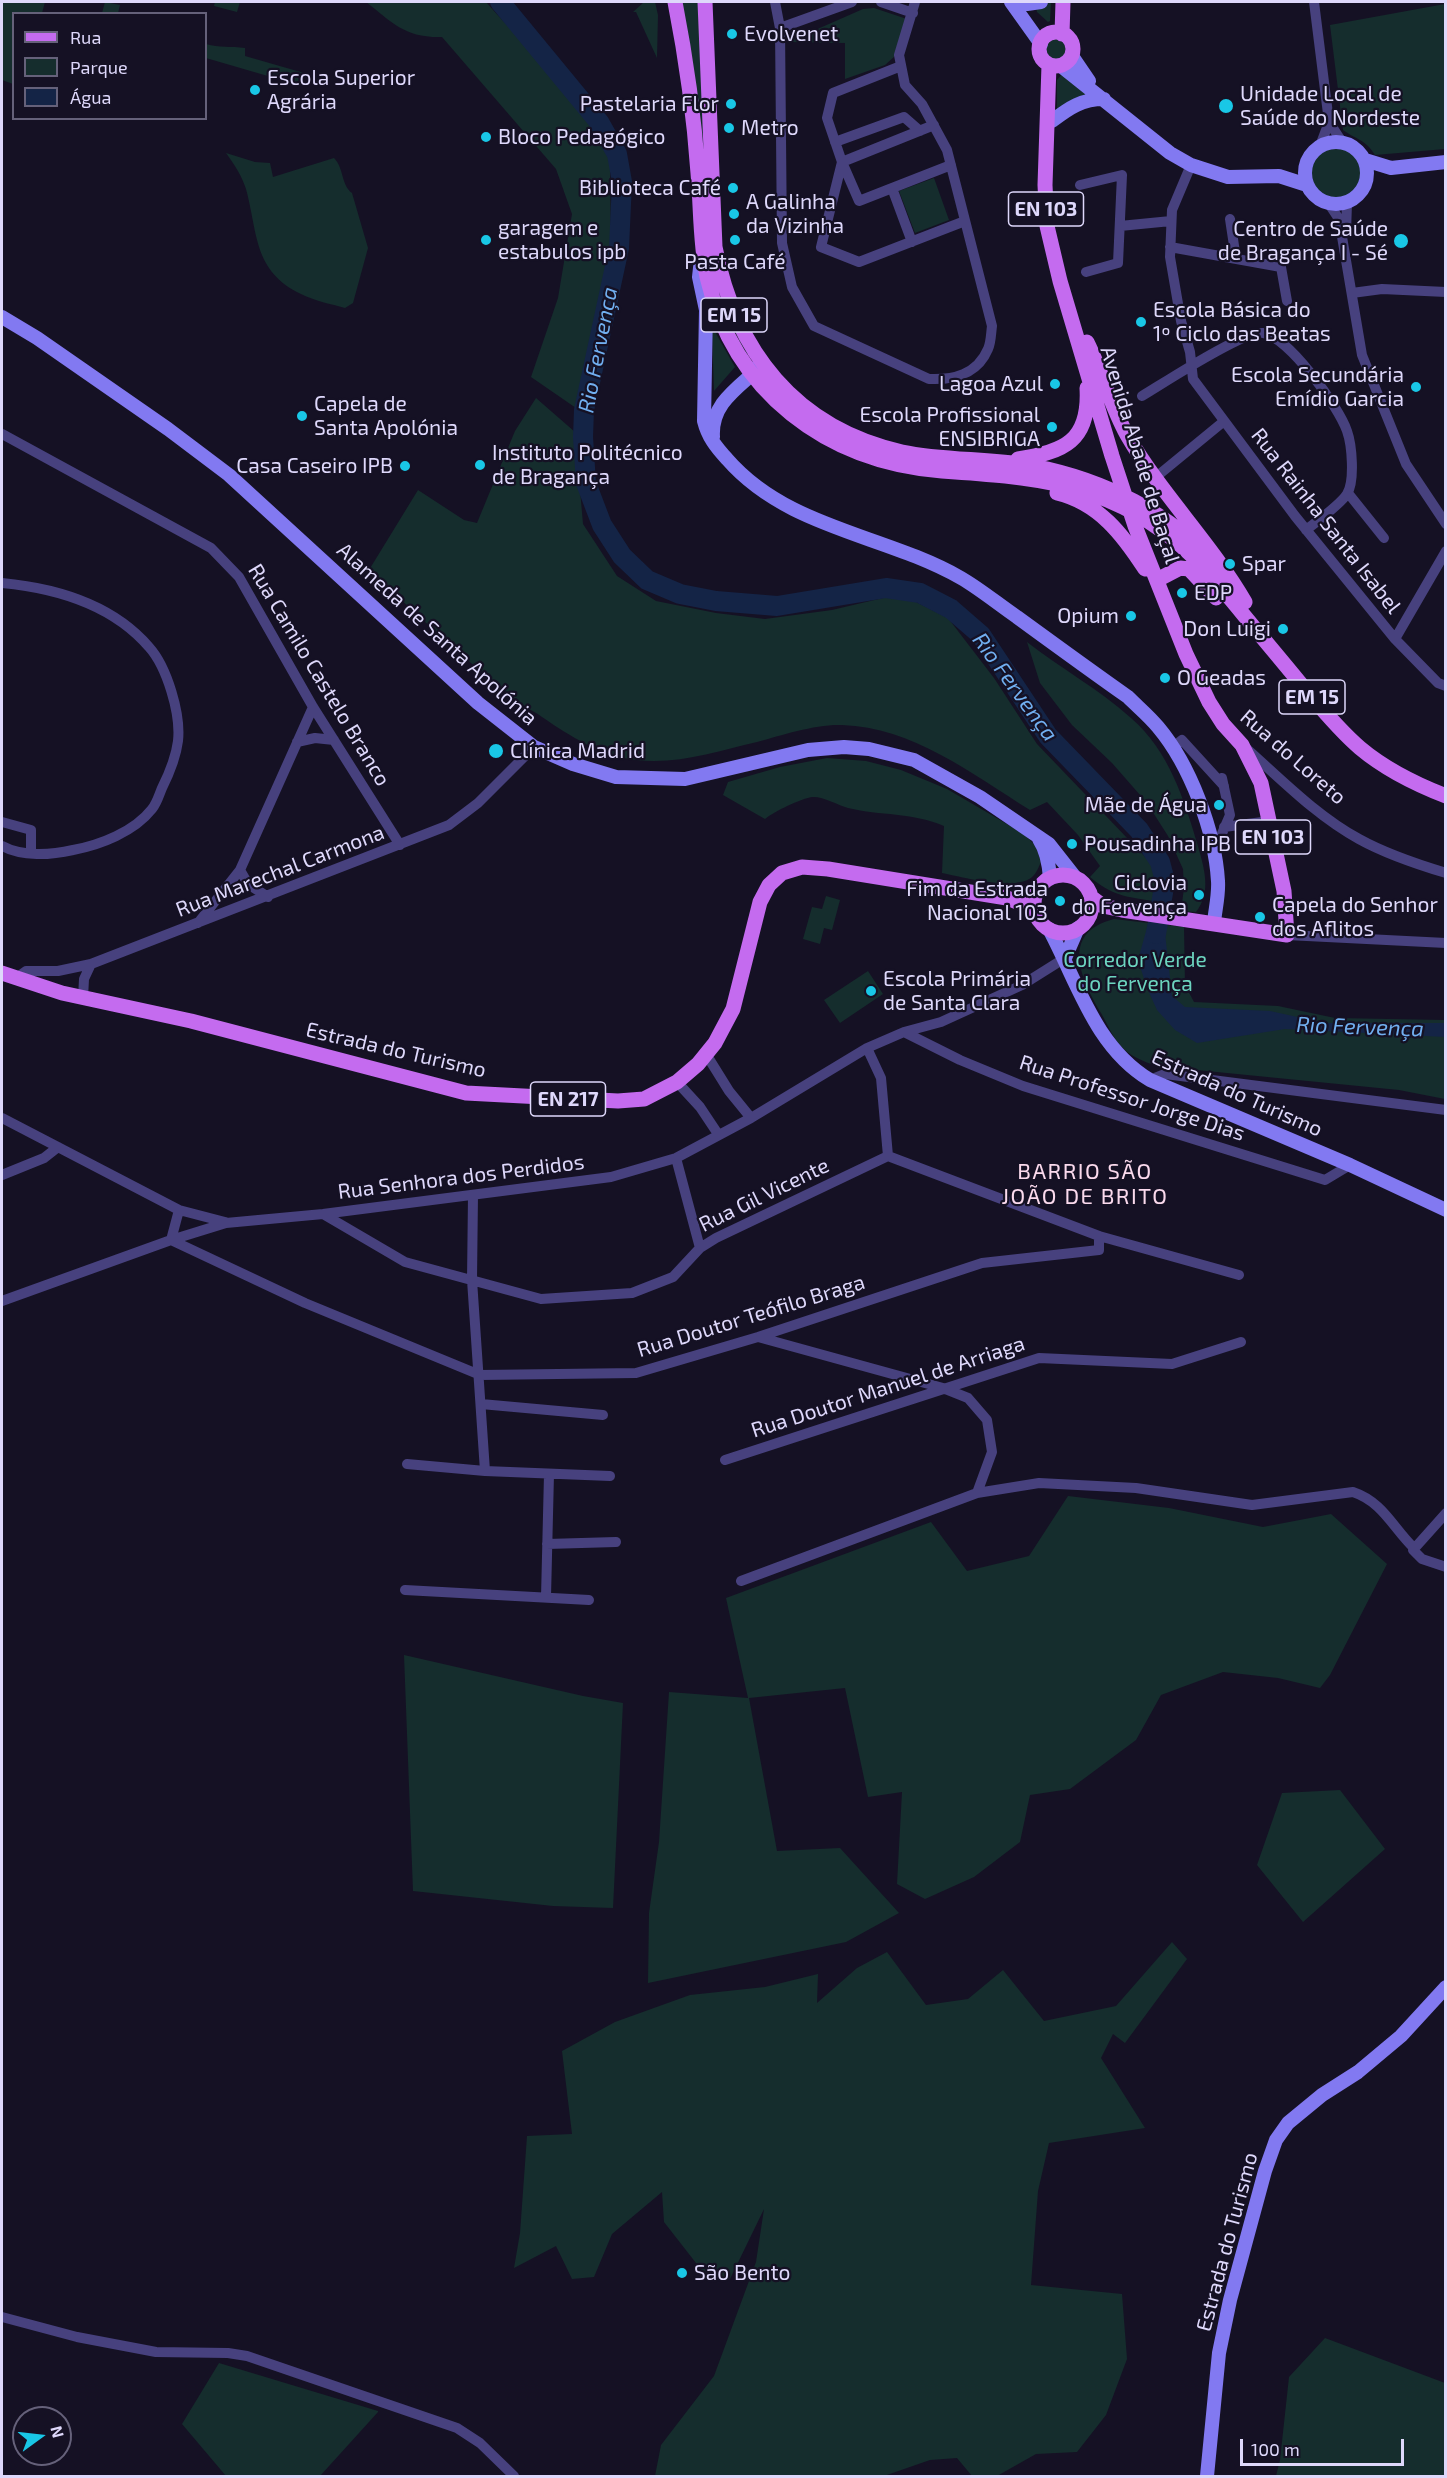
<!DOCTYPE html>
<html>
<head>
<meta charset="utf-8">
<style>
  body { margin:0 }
  #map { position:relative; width:1447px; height:2478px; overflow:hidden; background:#151124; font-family:"Exo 2",sans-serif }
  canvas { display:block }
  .frame { position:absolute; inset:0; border:3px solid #ded8fb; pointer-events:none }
  .legend { position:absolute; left:12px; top:12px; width:195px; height:108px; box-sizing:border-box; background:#151124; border:2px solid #65617a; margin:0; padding:8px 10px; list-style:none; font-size:18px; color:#ded8fb }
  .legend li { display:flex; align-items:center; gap:12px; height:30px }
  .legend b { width:30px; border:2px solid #65617a }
  .north { position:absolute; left:12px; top:2406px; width:60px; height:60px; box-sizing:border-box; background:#151124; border:2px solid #65617a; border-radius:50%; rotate:75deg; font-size:16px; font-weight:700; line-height:24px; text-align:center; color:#ded8fb }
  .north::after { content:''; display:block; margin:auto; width:21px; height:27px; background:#19c7e6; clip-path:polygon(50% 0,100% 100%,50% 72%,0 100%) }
  .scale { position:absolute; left:1240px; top:2439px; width:164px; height:27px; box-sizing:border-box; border:3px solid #ded8fb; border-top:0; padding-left:8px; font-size:18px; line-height:21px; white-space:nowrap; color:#ded8fb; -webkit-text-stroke:4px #151124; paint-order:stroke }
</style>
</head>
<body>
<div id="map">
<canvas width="1447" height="2478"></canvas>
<div class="frame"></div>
<ul class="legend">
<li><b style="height:8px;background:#c46bef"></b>Rua</li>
<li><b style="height:16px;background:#152d2d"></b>Parque</li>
<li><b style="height:16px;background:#142446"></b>Água</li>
</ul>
<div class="north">N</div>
<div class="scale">100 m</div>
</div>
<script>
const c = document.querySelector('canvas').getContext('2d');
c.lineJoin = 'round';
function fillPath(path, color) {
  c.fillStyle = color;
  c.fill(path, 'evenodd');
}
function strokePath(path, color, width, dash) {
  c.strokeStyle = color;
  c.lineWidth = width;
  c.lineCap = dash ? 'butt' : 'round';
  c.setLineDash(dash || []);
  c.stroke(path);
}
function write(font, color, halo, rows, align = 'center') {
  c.font = font + ' "Exo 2",sans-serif';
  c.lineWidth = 4.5;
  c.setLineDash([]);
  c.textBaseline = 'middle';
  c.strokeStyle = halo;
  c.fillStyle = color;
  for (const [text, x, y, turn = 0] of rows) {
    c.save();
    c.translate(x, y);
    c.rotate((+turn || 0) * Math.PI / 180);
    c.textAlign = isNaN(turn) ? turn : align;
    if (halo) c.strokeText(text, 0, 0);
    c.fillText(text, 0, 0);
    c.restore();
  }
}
const green = new Path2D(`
  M2 2H45L42 13 14 14 13 84 2 80Z
  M105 2 120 5 118 13H102Z
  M215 2H240L237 12 214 6Z
  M366 2H486C527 50 594 101 610 163L611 252 576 408 531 377 558 298 572 214 556 169 442 37C405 38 393 23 366 2Z
  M644 2H655L658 15 657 58 636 12H633Z
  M681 2 698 3 710 254 726 313 749 355 748 356 724 313 712 278 698 109Z
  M1051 2 1050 21 1048 22 1037 12 1036 7Z
  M1445 4V149L1375 155C1365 139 1357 140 1343 130L1330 25Z
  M874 8 907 19 895 56 885 65 845 79V43L788 42 863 9Z
  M1046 49a11 11 0 1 1 22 0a11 11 0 1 1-22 0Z
  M206 44C219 48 231 46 245 48V56L304 73 302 86 206 58Z
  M1062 74 1088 95 1057 110V80Z
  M1311 173a25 25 0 1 1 50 0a25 25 0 1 1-50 0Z
  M226 153 255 162 270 163 273 177 334 158C344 168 341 185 352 193L368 248 353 303 345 308C331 304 315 301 301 294 253 271 258 233 246 189 242 176 234 164 226 153Z
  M934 178 949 220 915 233 899 191Z
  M714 330 735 367 714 391 712 332Z
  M536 398 575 432 583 524 617 576 656 601 716 613 765 619 832 610 900 594 948 618 994 678 1037 744 1152 864 1157 882 1153 901C1126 897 1111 895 1090 877L1100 866 1078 835 1047 802 1030 810C972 774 912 727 842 725 816 724 782 735 757 742 717 751 678 765 636 760 601 756 570 736 542 717 536 712 529 710 523 705 468 664 419 616 369 570L418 490 464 520 477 523 515 431Z
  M1027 642C1060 668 1099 689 1131 718 1169 751 1184 799 1198 846 1204 868 1212 892 1196 912L1181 911 1184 888 1183 869 1168 836 1147 803 1112 763 1072 725 1040 683Z
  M827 758 866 761 901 770 947 789 1024 834 1036 846 1041 862C1039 866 1037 872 1034 875 1019 893 963 877 942 873L944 826C911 812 881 816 848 808 838 805 822 796 812 797 800 799 775 811 765 819L723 795 728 782 780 767Z
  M826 896 840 900 832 930 824 928 820 944 803 939 812 907 822 909Z
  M1114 919 1184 927 1185 985 1194 1002 1278 1006 1335 1018 1445 1020V1099L1399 1090 1156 1066C1143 1061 1129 1056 1120 1045 1112 1036 1107 1023 1101 1013 1081 979 1059 933 1114 919Z
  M868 971 883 994 840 1023 824 1000Z
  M1068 1496 1169 1508 1263 1527 1331 1514 1387 1564 1330 1675 1320 1688 1278 1678 1223 1672 1161 1695 1136 1740 1070 1789 1030 1795 1020 1842 974 1877 925 1899 897 1884 902 1792 868 1797 845 1688 749 1698 777 1851 840 1848 899 1913 846 1942 648 1983 649 1913 659 1842 669 1692 748 1698 726 1598 931 1522 967 1571 1029 1556Z
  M404 1655 583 1696 623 1703 613 1908 553 1906 413 1891Z
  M1340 1790 1385 1849 1303 1922 1257 1865 1282 1793Z
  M1172 1942 1187 1959 1125 2043 1113 2034 1101 2058 1145 2128 1049 2143 1038 2191 1031 2285 1122 2294 1127 2359 1106 2415 1077 2452 1036 2454 997 2476H972L957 2458 930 2460 884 2476H655L661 2445 714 2376 756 2262 764 2209 730 2279 703 2272 664 2222 662 2192 612 2234 594 2277 572 2279 556 2246 514 2268 520 2233 527 2136 572 2134 562 2051 615 2022 690 1995 765 1987 818 1974 817 2003 857 1968 887 1952 926 2005 968 1999 1003 1970 1044 2021 1116 2006Z
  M1325 2338 1445 2383V2476H1276L1280 2460 1289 2377Z
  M219 2363 378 2411V2412L320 2476H226L182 2424Z`);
const water = new Path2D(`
  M1148 924H1164L1172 996 1185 1007 1270 1011 1325 1023H1445V1037L1285 1029 1197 1043 1175 1030 1157 1010 1147 988 1138 960Z`);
const river = new Path2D(`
  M500 2 599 122 617 154 622 182 619 248 584 410 583 437 586 483 602 525 622 556 647 580 680 594 716 601 777 606 886 588 920 593 951 609 981 635 1048 736 1139 830 1160 862 1165 881 1156 934`);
const street = new Path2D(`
  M775 2 780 28 782 243 792 287 814 326 929 379C953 380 977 375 988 349 991 343 991 333 992 326L947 150 922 104 905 85 899 55 915 2
  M881 2 913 13
  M1314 2 1329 122 1342 142
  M780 28 852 2
  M901 66 833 93 827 118 842 162 859 201 951 165
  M934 125 842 162 821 247 859 262 965 221
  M835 142 904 117 920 131
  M1320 146 1329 122
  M1191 165 1172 210 1170 257 1181 321 1190 352 1193 379 1295 516 1395 639 1438 683 1446 686
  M1080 185 1122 175 1118 263 1086 272
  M892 188 912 242
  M1329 204 1339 219 1362 355 1406 464 1446 524
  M1230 219 1236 259
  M1120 226 1171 221
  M1346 233 1347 203
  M1170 247 1281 267 1287 301
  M1352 293 1382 289 1446 292
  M1142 396C1164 383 1244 330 1263 333 1288 336 1339 407 1347 431 1352 445 1355 481 1347 494 1340 505 1317 521 1306 530
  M2 434 211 548 239 577 313 707 400 845
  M1156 477 1223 422
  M1348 493 1384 538
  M2 583C55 588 112 604 149 647 167 667 181 714 178 741 176 757 169 774 162 788 159 795 157 803 152 809 134 832 100 845 73 850 51 855 22 857 2 846
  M1395 639 1446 551
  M297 742 315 738 334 740
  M1173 747 1182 740 1224 786
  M1247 749C1283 781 1317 816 1359 839 1386 854 1416 864 1446 873
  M2 822 31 830V852
  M1224 827 1270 821
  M1214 852 1230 815 1222 778
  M240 870 248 884 268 897
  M198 923 240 870 313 707
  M1287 935 1446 943
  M15 979 26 971H58L91 964 449 825 478 803 534 747
  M83 998 84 979 91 964
  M904 1032 960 1060 1023 1086 1325 1180 1350 1165
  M706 1054 729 1091 751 1118
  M1150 1080 1165 1074 1446 1110
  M677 1082 700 1107 718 1134
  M2 1118 179 1210 171 1240 305 1303 480 1375 636 1373 758 1337 982 1263 1099 1250V1236
  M888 1156 1099 1236 1239 1275
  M676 1158 700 1248
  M2 1175 44 1158 58 1147
  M473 1195 472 1280 485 1471 610 1476
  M179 1210 225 1222
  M323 1214 405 1262 541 1299 632 1293 673 1277 700 1248 716 1238 888 1156 881 1078 867 1048
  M2 1301 171 1240 226 1223 323 1214 611 1177 676 1158 751 1118 867 1048 904 1032 941 1022 1022 985 1065 958
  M758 1337 943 1388 968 1398 987 1420 992 1452 977 1493
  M481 1404 603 1415
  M725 1460 1039 1358 1172 1364 1241 1342
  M407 1464 485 1471
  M1446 1513 1413 1550 1422 1559 1446 1567
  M547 1544 616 1542
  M741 1581 977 1493 1039 1483 1136 1488 1252 1505 1353 1492C1383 1502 1393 1528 1414 1548
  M405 1590 589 1600
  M546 1597 549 1474
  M2 2317 77 2337 156 2352 228 2353 247 2356 457 2428 480 2443 514 2476`);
const secondary = new Path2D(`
  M1011 2 1041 44
  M1021 2 1027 4 1041 2
  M1072 56 1089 81
  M1061 66 1170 153 1191 165 1228 177 1279 176 1307 185
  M1052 121C1069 108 1082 99 1104 99
  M1305 173a31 31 0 1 1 62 0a31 31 0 1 1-62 0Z
  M1365 160 1391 168 1446 162
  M701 259 699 277 706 310 704 421C708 437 716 447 727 459 788 529 884 534 961 578 980 589 998 604 1017 617 1054 644 1091 671 1128 697 1138 707 1149 716 1158 727 1190 765 1215 831 1218 881 1219 895 1215 910 1214 923
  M2 317 37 338 168 429 229 475 478 703 534 747 573 764 616 777 685 779 808 750 844 747 869 749 914 760 980 797 1049 844 1075 877
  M713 437C711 405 735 390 757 370L758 366
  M1039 839C1047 851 1049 864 1050 878
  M1049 929C1078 983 1095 1047 1150 1080L1350 1165 1446 1210
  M1065 958 1078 928
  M1207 2476 1219 2353 1230 2300 1265 2171 1276 2140 1288 2123 1322 2095 1358 2072 1401 2036 1446 1987`);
const primary = new Path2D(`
  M675 2C686 58 694 115 698 173 701 208 700 243 707 277 734 393 827 462 942 471 1030 477 1103 482 1174 540 1199 560 1218 584 1238 608 1260 635 1283 662 1305 689 1322 709 1339 730 1360 748 1385 769 1415 784 1446 796
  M705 2 715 247C735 351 795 428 902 452 945 461 990 458 1033 466 1102 479 1172 513 1217 567
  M1039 49a17 17 0 1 1 34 0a17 17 0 1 1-34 0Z
  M1062 34 1063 2
  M1049 65 1045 185 1047 226 1060 281 1112 456 1135 526 1186 654 1209 702 1223 724 1242 745 1261 783 1284 891 1287 935 1122 910 1103 906 1091 897
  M1087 342C1102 372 1111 406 1127 435 1161 494 1211 543 1245 602
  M1018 459C1064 452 1090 441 1087 388
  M1057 493C1099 503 1123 535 1145 569
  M1157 580 1180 568 1189 569 1216 598
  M1034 904a29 29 0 1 1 58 0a29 29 0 1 1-58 0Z
  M2 973 62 993 191 1021 466 1093 618 1101 644 1099 677 1082 698 1064 715 1043 733 1009 760 902 769 885 782 873 802 867 828 869 1007 898 1035 909`);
const markers = [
  [732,34,6,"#19c7e6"],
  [255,90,6,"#19c7e6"],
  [731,104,6,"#19c7e6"],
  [1226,106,8,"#19c7e6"],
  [729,128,6,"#19c7e6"],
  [486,137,6,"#19c7e6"],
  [733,188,6,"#19c7e6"],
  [734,214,6,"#19c7e6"],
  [486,240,6,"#19c7e6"],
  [735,240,6,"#19c7e6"],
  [1401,241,8,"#19c7e6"],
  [1141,322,6,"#19c7e6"],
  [1055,384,6,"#19c7e6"],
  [1416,387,6,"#19c7e6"],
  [302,416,6,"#19c7e6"],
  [1052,427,6,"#19c7e6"],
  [480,465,6,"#19c7e6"],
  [405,466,6,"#19c7e6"],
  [1230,564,6,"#19c7e6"],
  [1182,593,6,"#19c7e6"],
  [1131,616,6,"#19c7e6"],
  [1283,629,6,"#19c7e6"],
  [1165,678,6,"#19c7e6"],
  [496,751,8,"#19c7e6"],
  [1219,805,6,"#19c7e6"],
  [1072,844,6,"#19c7e6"],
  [1199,895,6,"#19c7e6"],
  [1060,901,6,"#19c7e6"],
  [1260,917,6,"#19c7e6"],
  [871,991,6,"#19c7e6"],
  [682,2273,6,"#19c7e6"]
];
const shields = [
  [1046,209,75],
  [734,315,66],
  [1312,697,66],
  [1273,837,75],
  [568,1099,75]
];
const shieldNames = [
  ["EN 103",1046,209],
  ["EM 15",734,315],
  ["EM 15",1312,697],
  ["EN 103",1273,837],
  ["EN 217",568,1099]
];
const poiNames = [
  ["Evolvenet",744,34],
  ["Escola Superior",267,78],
  ["Agrária",267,102],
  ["Unidade Local de",1240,94],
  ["Saúde do Nordeste",1240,118],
  ["Pastelaria Flor",719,104,"right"],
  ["Metro",741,128],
  ["Bloco Pedagógico",498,137],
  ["Biblioteca Café",721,188,"right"],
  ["A Galinha",746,202],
  ["da Vizinha",746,226],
  ["garagem e",498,228],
  ["estabulos ipb",498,252],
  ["Centro de Saúde",1388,229,"right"],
  ["de Bragança I - Sé",1388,253,"right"],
  ["Pasta Café",735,262,"center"],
  ["Escola Básica do",1153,310],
  ["1º Ciclo das Beatas",1153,334],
  ["Escola Secundária",1404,375,"right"],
  ["Emídio Garcia",1404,399,"right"],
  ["Lagoa Azul",1043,384,"right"],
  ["Capela de",314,404],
  ["Santa Apolónia",314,428],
  ["Escola Profissional",1040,415,"right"],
  ["ENSIBRIGA",1040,439,"right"],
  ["Instituto Politécnico",492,453],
  ["de Bragança",492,477],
  ["Casa Caseiro IPB",393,466,"right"],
  ["Spar",1242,564],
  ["EDP",1194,593],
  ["Opium",1119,616,"right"],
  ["Don Luigi",1271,629,"right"],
  ["O Geadas",1177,678],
  ["Clínica Madrid",510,751],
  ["Mãe de Água",1207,805,"right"],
  ["Pousadinha IPB",1084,844],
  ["Ciclovia",1187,883,"right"],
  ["do Fervença",1187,907,"right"],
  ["Fim da Estrada",1048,889,"right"],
  ["Nacional 103",1048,913,"right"],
  ["Capela do Senhor",1272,905],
  ["dos Aflitos",1272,929],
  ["Escola Primária",883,979],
  ["de Santa Clara",883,1003],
  ["São Bento",694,2273]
];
const streetNames = [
  ["Avenida Abade de Baçal",1140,455,73],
  ["Rua Rainha Santa Isabel",1326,521,52],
  ["Alameda de Santa Apolónia",437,634,42],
  ["Rua Camilo Castelo Branco",319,675,59],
  ["Rua do Loreto",1293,757,41],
  ["Rua Marechal Carmona",280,871,-21],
  ["Estrada do Turismo",396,1050,13],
  ["Estrada do Turismo",1237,1093,24],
  ["Rua Professor Jorge Dias",1132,1098,18],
  ["Rua Senhora dos Perdidos",461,1177,-7],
  ["Rua Gil Vicente",764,1195,-26],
  ["Rua Doutor Teófilo Braga",751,1316,-17],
  ["Rua Doutor Manuel de Arriaga",888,1387,-18],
  ["Estrada do Turismo",1227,2242,-75]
];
const parkNames = [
  ["Corredor Verde",1135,960],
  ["do Fervença",1135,984]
];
const waterNames = [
  ["Rio Fervença",598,350,-79],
  ["Rio Fervença",1015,687,54],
  ["Rio Fervença",1360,1027,2]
];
const neighbourhoodNames = [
  ["BARRIO SÃO",1085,1172],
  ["JOÃO DE BRITO",1085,1197]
];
fillPath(green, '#152d2d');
fillPath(water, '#142446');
strokePath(river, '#142446', 20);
strokePath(street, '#47417e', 10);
strokePath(secondary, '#8279f1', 14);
strokePath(primary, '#c46bef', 15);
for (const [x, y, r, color] of markers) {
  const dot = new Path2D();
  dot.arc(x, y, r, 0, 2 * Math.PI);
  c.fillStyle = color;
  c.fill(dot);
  strokePath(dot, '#151124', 2);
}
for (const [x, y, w] of shields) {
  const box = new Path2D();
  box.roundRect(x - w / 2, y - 17, w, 34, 4.5);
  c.fillStyle = '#151124';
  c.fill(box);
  strokePath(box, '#ded8fb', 1.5);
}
write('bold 20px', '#ded8fb', null, shieldNames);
write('21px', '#ded8fb', '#151124', poiNames, 'left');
write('21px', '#ded8fb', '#151124', streetNames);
write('21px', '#6cd4bf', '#151124', parkNames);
write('italic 22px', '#71aff0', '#151124', waterNames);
c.letterSpacing = '1.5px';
write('22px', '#fbdaed', '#151124', neighbourhoodNames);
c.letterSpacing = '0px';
</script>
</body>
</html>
